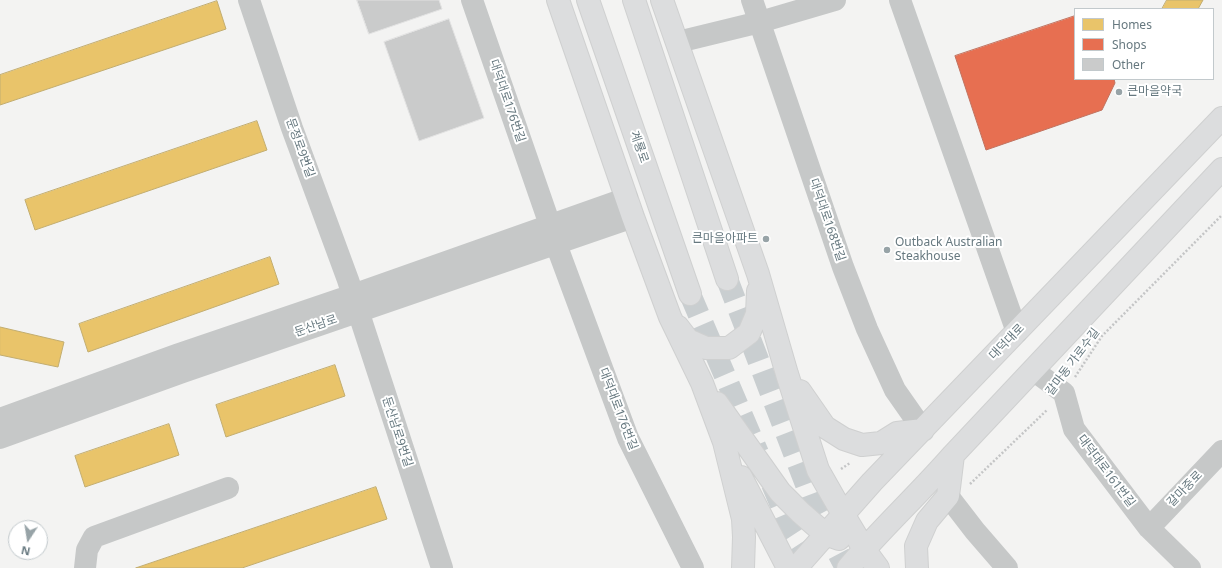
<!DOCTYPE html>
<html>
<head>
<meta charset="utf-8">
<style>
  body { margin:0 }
  #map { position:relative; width:1222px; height:568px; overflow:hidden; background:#f3f3f2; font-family:"Noto Sans",sans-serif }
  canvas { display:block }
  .legend { position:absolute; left:1074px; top:8px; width:140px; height:72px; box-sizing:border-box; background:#fff; border:1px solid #c2c9cc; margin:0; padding:5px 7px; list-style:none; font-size:12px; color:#66787f }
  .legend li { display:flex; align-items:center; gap:8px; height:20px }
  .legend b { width:20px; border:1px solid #c2c9cc }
  .north { position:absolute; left:8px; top:520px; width:40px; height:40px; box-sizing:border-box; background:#fff; border:1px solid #c2c9cc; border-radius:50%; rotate:192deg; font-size:11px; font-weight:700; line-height:16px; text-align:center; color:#66787f }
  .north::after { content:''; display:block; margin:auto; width:14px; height:18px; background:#97a3a7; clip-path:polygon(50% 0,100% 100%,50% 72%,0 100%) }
</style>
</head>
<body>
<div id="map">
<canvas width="1222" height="568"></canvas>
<ul class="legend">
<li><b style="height:11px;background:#e9c46a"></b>Homes</li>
<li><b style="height:11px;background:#e76f51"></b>Shops</li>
<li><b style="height:11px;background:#cacbcb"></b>Other</li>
</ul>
<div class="north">N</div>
</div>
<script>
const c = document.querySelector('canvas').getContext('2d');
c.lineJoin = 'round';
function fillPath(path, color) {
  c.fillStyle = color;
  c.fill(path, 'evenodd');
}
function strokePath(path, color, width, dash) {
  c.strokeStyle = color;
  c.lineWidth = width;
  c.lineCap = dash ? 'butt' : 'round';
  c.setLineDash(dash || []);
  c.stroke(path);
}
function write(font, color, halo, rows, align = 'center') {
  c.font = font + ' "Noto Sans","Noto Sans KR",sans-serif';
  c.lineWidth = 4;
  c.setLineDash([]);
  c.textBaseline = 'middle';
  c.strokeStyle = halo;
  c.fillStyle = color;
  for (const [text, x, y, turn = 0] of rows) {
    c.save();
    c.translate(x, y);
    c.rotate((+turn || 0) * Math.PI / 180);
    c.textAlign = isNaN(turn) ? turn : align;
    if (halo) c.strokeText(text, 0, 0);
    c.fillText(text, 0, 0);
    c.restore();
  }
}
const homes = new Path2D(`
  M1167 0H1203L1198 9H1162Z
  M217 1 226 29 0 105V75Z
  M257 121 267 150 35 230 25 200Z
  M270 257 279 284 88 352 79 324Z
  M0 327 64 342 58 367 0 355Z
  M335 365 345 396 226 437 216 405Z
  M169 424 179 455 85 487 75 456Z
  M376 487 387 519 242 568H136Z`);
const shops = new Path2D(`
  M1075 16V79H1114L1115 83 1102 110 986 150 955 56Z`);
const building = new Path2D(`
  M357 0H439L442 9 369 34Z
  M449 19 484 118 419 141 384 42Z`);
const majorTunnel = new Path2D(`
  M727 279 817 513 846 568
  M690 294 758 453
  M772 484 792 531 816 568`);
const path = new Path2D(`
  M1075 377 1102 336 1222 215
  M841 469 850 463
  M970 484 1047 410`);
const minor = new Path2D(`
  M249 0 292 128 348 280 442 568
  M472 0 550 225
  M752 0 843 267 867 329 895 390 923 430
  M900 0 1017 332
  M678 42 760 22 835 0
  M556 244 628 438 693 568
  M1033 370 1064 393 1074 429 1149 528 1190 568
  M0 419 176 355 353 295 627 198
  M0 438 183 372 633 217
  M948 496 975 531 1007 568
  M1149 528 1222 451
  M85 568 87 550 94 537 228 488`);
const major = new Path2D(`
  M558 0 633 217 670 317 702 383 724 442 743 519 744 537 743 568
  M588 0 690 294
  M634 0 727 279
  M662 0 758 274 787 374 818 470 843 514 864 549 878 568
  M678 327 688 340 706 348H729L749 333 757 314 758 291
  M800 391 825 427 844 439 862 445 881 443 897 433 923 430
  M717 403 780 492 800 512 825 534 839 539
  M741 477 788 568
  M796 568 872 482 1222 118
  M848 568C881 529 919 494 953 455L1222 169
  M917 568 916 546 927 521 948 496 953 455`);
const markers = [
  [1119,92,4,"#97a3a7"],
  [766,239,4,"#97a3a7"],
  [887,250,4,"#97a3a7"]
];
const poiNames = [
  ["큰마을약국",1127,92],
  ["큰마을아파트",758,239,"right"],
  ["Outback Australian",895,243],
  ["Steakhouse",895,257]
];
const streetNames = [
  ["대덕대로176번길",507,101,71],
  ["계룡로",639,147,71],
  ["문정로9번길",300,148,70],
  ["대덕대로168번길",827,220,71],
  ["둔산남로",316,326,-19],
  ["대덕대로",1007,342,-46],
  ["갈마동 가로수길",1073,362,-53],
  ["대덕대로176번길",618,409,69],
  ["둔산남로9번길",397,432,72],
  ["대덕대로161번길",1106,471,53],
  ["갈마중로",1185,489,-46]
];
fillPath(homes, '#e9c46a');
strokePath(homes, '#c2ad70', 1);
fillPath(shops, '#e76f51');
strokePath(shops, '#c0725f', 1);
fillPath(building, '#cacbcb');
strokePath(building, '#e2e2e2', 1);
strokePath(majorTunnel, '#c9ced0', 22, [22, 11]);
strokePath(major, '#cfd0d0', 24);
strokePath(path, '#c4c5c6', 2.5, [2, 2]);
strokePath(minor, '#c6c8c8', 22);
strokePath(major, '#dcddde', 22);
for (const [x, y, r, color] of markers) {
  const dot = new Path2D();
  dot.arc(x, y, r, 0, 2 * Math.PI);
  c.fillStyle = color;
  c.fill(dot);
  strokePath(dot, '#fff', 1.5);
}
write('12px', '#66787f', '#fff', poiNames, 'left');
write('12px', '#66787f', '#fff', streetNames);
</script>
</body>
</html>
